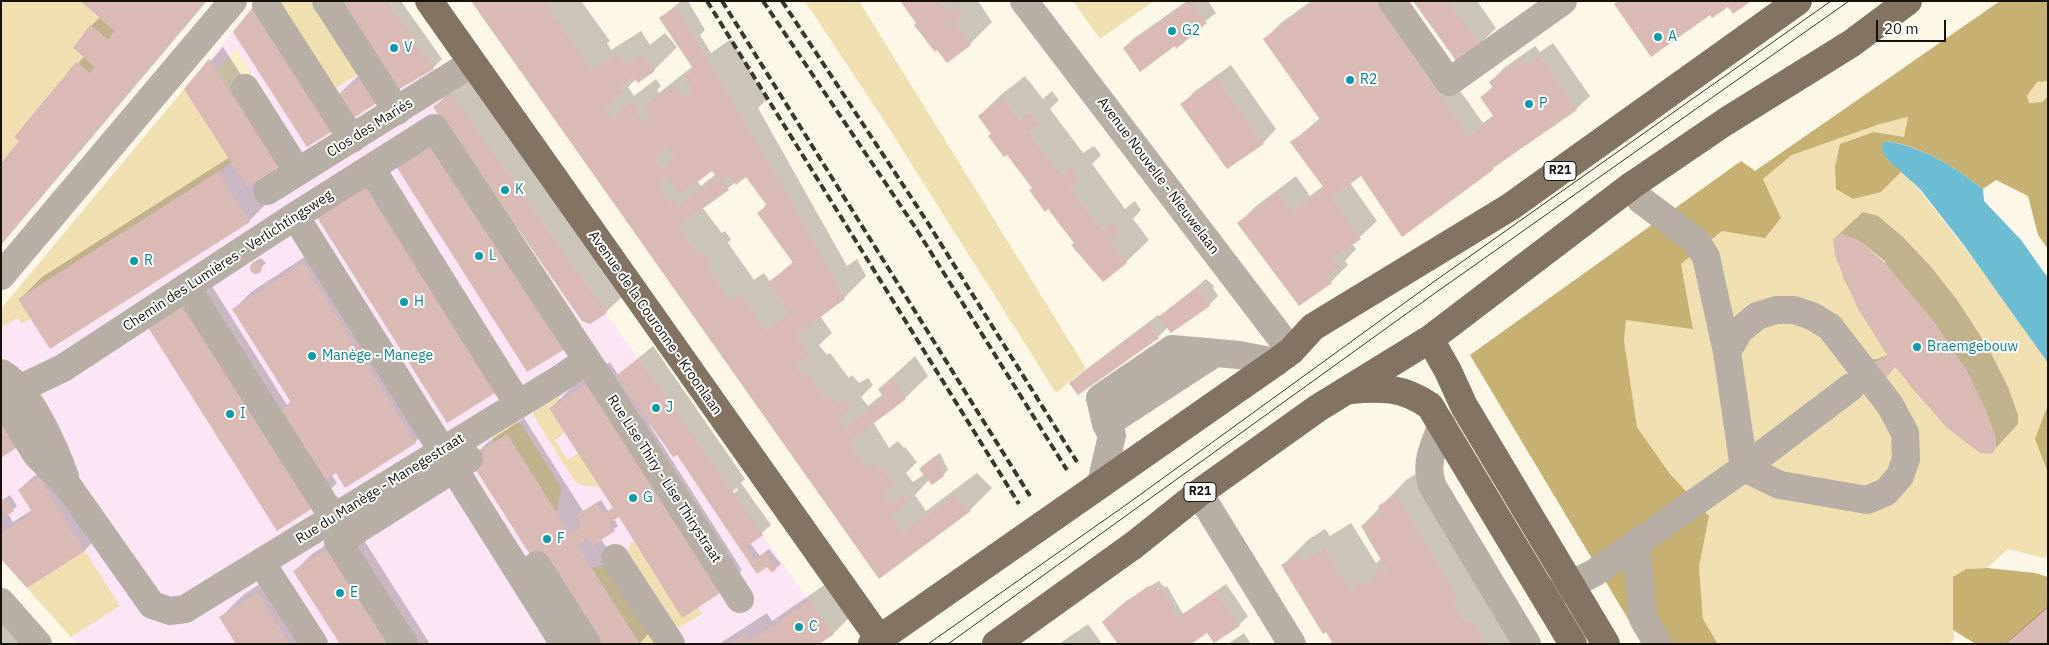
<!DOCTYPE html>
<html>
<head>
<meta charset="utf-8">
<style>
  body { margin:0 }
  #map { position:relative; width:2049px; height:645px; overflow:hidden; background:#fdf7e7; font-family:"IBM Plex Sans",sans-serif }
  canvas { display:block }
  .frame { position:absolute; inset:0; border:2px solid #161209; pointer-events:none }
  .scale { position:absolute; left:1876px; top:20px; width:70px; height:22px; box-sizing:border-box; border:2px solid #161209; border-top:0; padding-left:6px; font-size:15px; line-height:18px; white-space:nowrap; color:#161209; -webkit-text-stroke:4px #fff; paint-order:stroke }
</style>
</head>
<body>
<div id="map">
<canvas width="2049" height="645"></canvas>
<div class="frame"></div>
<div class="scale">20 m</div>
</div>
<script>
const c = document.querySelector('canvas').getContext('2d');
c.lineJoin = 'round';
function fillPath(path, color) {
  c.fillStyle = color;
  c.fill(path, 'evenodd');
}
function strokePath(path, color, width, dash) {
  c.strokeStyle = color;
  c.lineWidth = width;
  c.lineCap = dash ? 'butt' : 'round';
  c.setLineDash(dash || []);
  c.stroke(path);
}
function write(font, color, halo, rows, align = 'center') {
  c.font = font + ' "IBM Plex Sans",sans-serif';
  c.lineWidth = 4;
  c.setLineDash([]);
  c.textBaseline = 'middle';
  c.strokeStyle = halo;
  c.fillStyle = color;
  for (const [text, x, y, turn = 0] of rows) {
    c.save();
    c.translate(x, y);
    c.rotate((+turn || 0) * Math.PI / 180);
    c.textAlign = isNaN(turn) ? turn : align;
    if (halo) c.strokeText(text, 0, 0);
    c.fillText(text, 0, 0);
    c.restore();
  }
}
const commercial = new Path2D(`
  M258 1H386L833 635 819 644H77L1 559V309Z`);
const green = new Path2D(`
  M1 1H80L115 31 108 40 90 25 73 48 95 67 90 73 76 62 14 137 19 141 1 163Z
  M275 1H320L364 70 332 91Z
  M805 1H859L1086 368 1056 393 883 119Z
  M1073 1H1154L1100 39Z
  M2048 81V96L2042 102 2029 103 2027 96 2037 82Z
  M184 89 232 163 18 299 31 318 22 324 18 318 4 326 1 324V309Z
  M1908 117 1904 137 1874 132 1881 192 1902 171 1908 176 1993 284 2048 363V404L2035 439 2048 473V559L2008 549 1987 568 1966 569 1953 617 1954 639 1950 644H1718L1703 619 1699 567 1709 516 1670 474 1637 427 1624 340 1626 319 1693 328 1681 264 1722 231 1781 218 1763 179 1792 155 1880 124Z
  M557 393 561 400 549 408 565 433 555 440 567 460 578 453 599 486H584L575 482 534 416 533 411Z
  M516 422 522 425 562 489 556 512 490 436Z
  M633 540 682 617 698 607 702 614 677 629 627 551Z
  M85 551 120 606 71 637 27 588Z
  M606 564 656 640 654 644H640L591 568Z`);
const forest = new Path2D(`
  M2000 1H2048V81L2037 82 2027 96 2029 103 2042 102 2048 96V249L2038 235 2028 196 1996 180 1983 189C1952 165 1925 148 1887 141V159L1902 171 1881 192 1853 199 1836 189 1835 167 1840 144 1874 132 1904 137 1908 117 1880 124 1792 155 1763 179 1781 218 1765 238 1722 231 1681 264 1693 329 1626 320 1624 340 1637 427 1670 474 1709 516 1699 567 1703 619 1718 644H1643L1470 355 1741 161 1755 171Z
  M2048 404V473L2035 439Z
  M1987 568 2035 573 2048 577V609L2006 644H1976L1953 630V577L1966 569Z`);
const sand = new Path2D(`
  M236 48 255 78 231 93 217 71Z`);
const water = new Path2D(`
  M1886 141C1925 148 1952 165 1983 189L1984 201 2021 240 2048 278V363L1963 244 1920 189 1887 159 1881 147Z`);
const shadow = new Path2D(`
  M82 1H207L1 245V165L21 141 84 56 91 26 100 17Z
  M340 1H401L442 59 433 68 337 96 359 75ZM374 74 361 82V79Z
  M473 1H581L610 41 607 43 611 50 641 31 650 45 665 33 677 47 654 70 638 81 636 79 628 87 634 96 656 79 661 86 657 90 659 93 693 66 661 18 681 1H688L705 30 700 35 711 53 731 39 767 99 758 108 847 266 857 259 866 276 844 298 820 316 832 333 819 345 827 355 830 353 849 378 852 375 859 383 868 378 873 385 861 397 868 406 883 394 879 389 915 356 928 376 905 398 873 422 889 448 898 441 904 448 905 447 917 462 906 473 913 482 925 474V464L940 453 948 470 943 475 929 480 915 495 926 511 977 473 992 488 970 510 880 577ZM712 169 716 174 701 186 697 181ZM746 175 767 204 758 213 794 261 770 282 764 273 754 280 728 243 731 239 725 231 722 233 702 207Z
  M902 1H978L992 22 970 44 918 23Z
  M1187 1H1208L1216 13 1175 45 1124 48 1133 39Z
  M1311 1H1396L1483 123 1494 115 1482 97 1493 86 1490 82 1504 68 1535 46 1540 52 1553 43 1590 96 1576 109 1487 172 1361 175 1350 183 1377 221 1352 244 1356 249 1345 261 1348 265 1331 282 1239 223 1256 206 1296 176 1310 196 1323 186 1292 142 1320 118 1265 39 1282 22Z
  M1414 1H1477L1496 28 1479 45Z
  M223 47 291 152 277 166 258 178 271 199 249 221 20 299 42 277 230 157 186 89Z
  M1231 65 1276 129 1263 143 1182 104 1195 91Z
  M474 72 629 290 606 312 590 323 518 227 516 228 434 107 457 85Z
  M1025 76 1043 99 1052 91 1059 100 1050 109 1083 153 1094 146 1101 155 1092 164 1125 209 1135 201 1141 210 1133 219 1149 240 1126 262 1075 243 979 116 1002 94Z
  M374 168 495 392 314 211Z
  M1863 212 1878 216 1903 237 1932 268 1957 300 1989 349 2008 387 2018 415V424L1991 453 1948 427 1912 388 1896 365 1859 361 1877 359 1888 355 1859 308 1844 279 1834 245 1836 237ZM1861 242 1886 262 1884 264 1861 245Z
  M320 247 433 425 415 442 345 486 336 471 331 474 337 483 315 505 146 322 205 275 287 405 291 401 234 309 251 292Z
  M261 258 266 263 255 273 252 271V263Z
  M1206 279 1214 286 1213 288 1218 296 1209 305 1171 332 1168 327 1158 337 1078 393 1071 383 1080 374 1158 315 1160 317Z
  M653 346 745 479 741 483 771 525 750 543 760 556 769 549 781 564 776 568 767 565 757 572 677 453 651 423 649 424 742 570 719 592 619 515 614 519 618 526 601 539 656 626 639 644 471 459 488 442 524 418 583 511 601 500 608 511 614 507 551 408 573 386 610 362 618 375ZM737 488 738 490 722 503V500Z
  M53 464 98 536 85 550 27 586 1 557V501L10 495 17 506 8 514 13 522 32 510 19 490 33 477Z
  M1423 470 1528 644H1331L1333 641 1283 565 1309 539 1325 529 1330 536 1351 523 1376 563 1382 558 1362 526 1406 480Z
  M355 526 430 644H341L295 571 312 554Z
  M280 571 326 644H238L221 617 243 595Z
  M833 579 855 612 833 634 817 644H719L767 613 772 621Z
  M1159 581 1164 587 1167 586 1183 614 1226 584 1248 616 1239 625 1208 631 1112 613 1148 586 1149 587Z
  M1 600 40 644H1Z
  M2048 606V644H2005Z
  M1088 624 1102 644H1059Z
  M1244 633 1251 644H1228Z`);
const building = new Path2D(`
  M80 1H205L1 244V163L19 141 14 137 76 62 90 73 95 67 73 48 90 25 108 40 115 31Z
  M339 1H386L434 69 396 91Z
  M471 1H549L546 4 588 64 585 66 589 71 618 53 628 66 643 54 655 71 638 83 633 77 621 86 624 92 604 107 612 119 617 116V112L633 100 639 109 635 112 642 122 650 116 643 107 675 84 683 97 692 91 683 78 694 70 659 18 676 6 790 198 845 299 796 335 810 356 796 366 804 377 808 374 826 399 830 396 837 405 845 399 851 408 838 418 845 428 883 397 878 389 893 378 906 399 849 442 866 469 875 463 881 470 883 468 895 485 883 494 890 504 903 494 909 502 891 515 903 532 954 495 971 511 879 579ZM667 148 674 158 669 161 671 163 663 169 654 157ZM712 171 717 178 685 201 678 208 673 200 670 203 657 185 667 178 680 195ZM729 175 736 185 746 177 767 206 757 213 794 264 768 282 790 313 766 330 741 294 731 301 706 265 710 263 703 252 699 255 678 226 729 190 722 179Z
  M900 1H939L947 13 956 6 964 16 955 23 971 45 947 63 937 50 935 52 914 25 916 23Z
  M1189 1H1192L1207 23 1176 49 1175 46 1140 72 1123 48Z
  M1315 1H1374L1469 136 1494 117 1480 97 1493 88 1489 82 1521 59 1526 65 1539 56 1577 110 1493 168V170L1402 237 1361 176 1332 197 1361 239 1333 258 1340 267 1327 276 1332 283 1299 306 1237 223 1278 192 1292 212 1324 188 1290 142 1321 121 1263 39Z
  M1413 1H1448L1480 46 1457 62Z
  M1618 1H1751L1733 14 1728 7 1712 18 1710 15 1651 57 1614 4Z
  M256 3 336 129 307 147 233 32Z
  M209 59 278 167 247 187 184 89Z
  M368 76 383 99 350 120 335 97Z
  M1217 78 1264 144 1227 169 1180 104Z
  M451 94 607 313 590 324 582 321 433 107Z
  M1003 98 1020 120 1030 112 1038 124 1028 131 1061 175 1071 167 1079 179 1069 186 1102 230 1112 222 1120 233 1110 240 1127 263 1103 282 1071 245 1074 243 1048 209 1045 212 1029 190 1032 188 1007 155 1004 157 988 136 991 134 978 116Z
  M432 139 565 349 527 372 394 163Z
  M218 172 250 222 50 349 18 299Z
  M361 181 495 393 447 423 313 211Z
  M1842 233 1860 241 1888 266 1935 323 1967 371 1986 410 1996 438V448L1992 454 1980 453 1947 428 1895 367 1883 382 1872 363 1888 356 1858 309 1835 256 1833 239Z
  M250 268a6 6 0 1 1 12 0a6 6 0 1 1-12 0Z
  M303 263 416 443 345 488 336 473 321 482 277 413 292 404 232 309Z
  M1196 288 1206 296 1204 298 1210 306 1171 333 1158 317Z
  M183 297 316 506 277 531 144 321Z
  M1149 323 1159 338 1078 395 1069 383Z
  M639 358 763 535 746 547 755 560 765 552 777 569 772 573 767 567 757 574 677 455 673 457 616 376Z
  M587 384 720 593 682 618 619 517 609 523 615 531 592 546 588 538 577 545 640 644H587L469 459 507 434 570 534 582 526 576 516 597 503 604 514 613 508 549 408Z
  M1 418 19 446 1 458Z
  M935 456 944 476 932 485 919 469Z
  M39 477 85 551 27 588 1 559V533L33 513 18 490Z
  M1397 495 1459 599 1453 603 1465 622 1471 619 1486 644H1329L1332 642 1326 632 1323 634 1281 565 1299 554 1303 561 1325 548 1351 592 1354 590 1352 586 1360 581 1363 585 1369 582 1376 577 1373 573 1381 568 1384 572 1387 570 1361 526 1383 513 1378 506Z
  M5 498 14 511 6 516 1 509V501Z
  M338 542 404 644H340L293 571Z
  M1154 584 1159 591 1162 589 1175 607 1172 609 1178 617 1216 592 1240 626 1214 643 1207 633 1191 644H1118L1102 622 1126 601Z
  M258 593 290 644H236L219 617Z
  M810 600 833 635 819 644H730L745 634 749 642Z
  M2047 608 2048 644H2006Z`);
const minor = new Path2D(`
  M326 1 397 111
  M1024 1 1291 351
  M1392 1 1449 82 1563 1
  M266 5 352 139
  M245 88 298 172
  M371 168 518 404
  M267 191 472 63
  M295 216 564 644
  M1 276 233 1
  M187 288 333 517
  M1727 352 1739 331 1757 316 1776 310H1794L1812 316 1830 327 1890 405 1905 433 1906 459 1900 476 1886 492 1867 500 1780 485 1744 468 1851 387
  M1 373C28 387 55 448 65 477
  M19 389 63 368 295 216 434 128 597 375 740 599
  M1 397 36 454 68 486 152 605 170 611 185 609 558 380 587 360
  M1106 424 1215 353
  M1442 425C1433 447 1424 465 1433 487L1527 644
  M1101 484 1112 435 1106 424 1100 398 1172 349 1239 355 1276 362
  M1199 493 1292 644
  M1636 545 1643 619 1658 644
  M615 558 671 644
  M261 562 314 644
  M537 565 587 644
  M1549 596 1594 573 1744 468 1727 352 1706 257 1696 241 1641 200 1631 186
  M1 602 38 644
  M404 644 338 542 469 459`);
const major = new Path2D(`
  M429 1 883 644
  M1430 339 1448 371 1464 406 1606 644
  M1350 390C1381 387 1403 387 1430 406L1573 644
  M872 644 1276 362 1291 351 1313 327 1510 207 1798 1
  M996 644 1134 545 1199 493 1318 408 1430 339 1631 186 1725 122 1852 43 1908 1`);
const tram = new Path2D(`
  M928 644 1130 502 1432 283 1831 1
  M948 644 1438 291 1849 1`);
const rail = new Path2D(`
  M707 1 1019 504
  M722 1 1030 496
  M763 1 915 227 1067 470
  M782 1 926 220 1077 462`);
const markers = [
  [1172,31,5,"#0f9aa8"],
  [1658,37,5,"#0f9aa8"],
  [394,48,5,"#0f9aa8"],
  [1350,80,5,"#0f9aa8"],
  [1529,104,5,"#0f9aa8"],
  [505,190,5,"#0f9aa8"],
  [479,256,5,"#0f9aa8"],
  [134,261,5,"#0f9aa8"],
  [404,302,5,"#0f9aa8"],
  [1917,347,5,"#0f9aa8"],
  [312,356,5,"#0f9aa8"],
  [656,408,5,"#0f9aa8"],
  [230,414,5,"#0f9aa8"],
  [633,498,5,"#0f9aa8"],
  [547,539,5,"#0f9aa8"],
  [340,593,5,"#0f9aa8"],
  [799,627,5,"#0f9aa8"]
];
const shields = [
  [1560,171,32],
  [1200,492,32]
];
const shieldNames = [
  ["R21",1560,171],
  ["R21",1200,492]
];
const cultureNames = [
  ["G2",1182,31],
  ["A",1668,37],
  ["V",404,48],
  ["R2",1360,80],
  ["P",1539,104],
  ["K",515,190],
  ["L",489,256],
  ["R",144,261],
  ["H",414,302],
  ["Braemgebouw",1927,347],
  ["Manège - Manege",322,356],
  ["J",666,408],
  ["I",240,414],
  ["G",643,498],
  ["F",557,539],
  ["E",350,593],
  ["C",809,627]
];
const streetNames = [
  ["Clos des Mariés",370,128,-32],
  ["Avenue Nouvelle - Nieuwelaan",1158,176,53],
  ["Chemin des Lumières - Verlichtingsweg",228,261,-33],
  ["Avenue de la Couronne - Kroonlaan",655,323,55],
  ["Rue Lise Thiry - Lise Thirystraat",664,479,57],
  ["Rue du Manège - Manegestraat",380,489,-32]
];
fillPath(commercial, '#fce6f5');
fillPath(green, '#f0dfb0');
fillPath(forest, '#c7b172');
fillPath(sand, '#f8eec9');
fillPath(water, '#6cbdd3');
fillPath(shadow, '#0003');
fillPath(building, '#dabab5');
strokePath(minor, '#b7afa5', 28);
strokePath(major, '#827362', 28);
strokePath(tram, '#3b372d', 1);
strokePath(rail, '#3b372d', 4, [8, 4]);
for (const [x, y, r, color] of markers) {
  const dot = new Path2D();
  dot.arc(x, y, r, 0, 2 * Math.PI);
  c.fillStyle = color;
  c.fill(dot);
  strokePath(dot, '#fff', 2);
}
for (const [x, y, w] of shields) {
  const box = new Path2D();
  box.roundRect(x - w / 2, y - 9.5, w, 19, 4);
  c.fillStyle = '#fff';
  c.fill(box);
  strokePath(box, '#161209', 1);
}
write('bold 12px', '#161209', null, shieldNames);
write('14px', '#0d838f', '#fff', cultureNames, 'left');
write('14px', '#161209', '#fff', streetNames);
</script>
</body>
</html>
